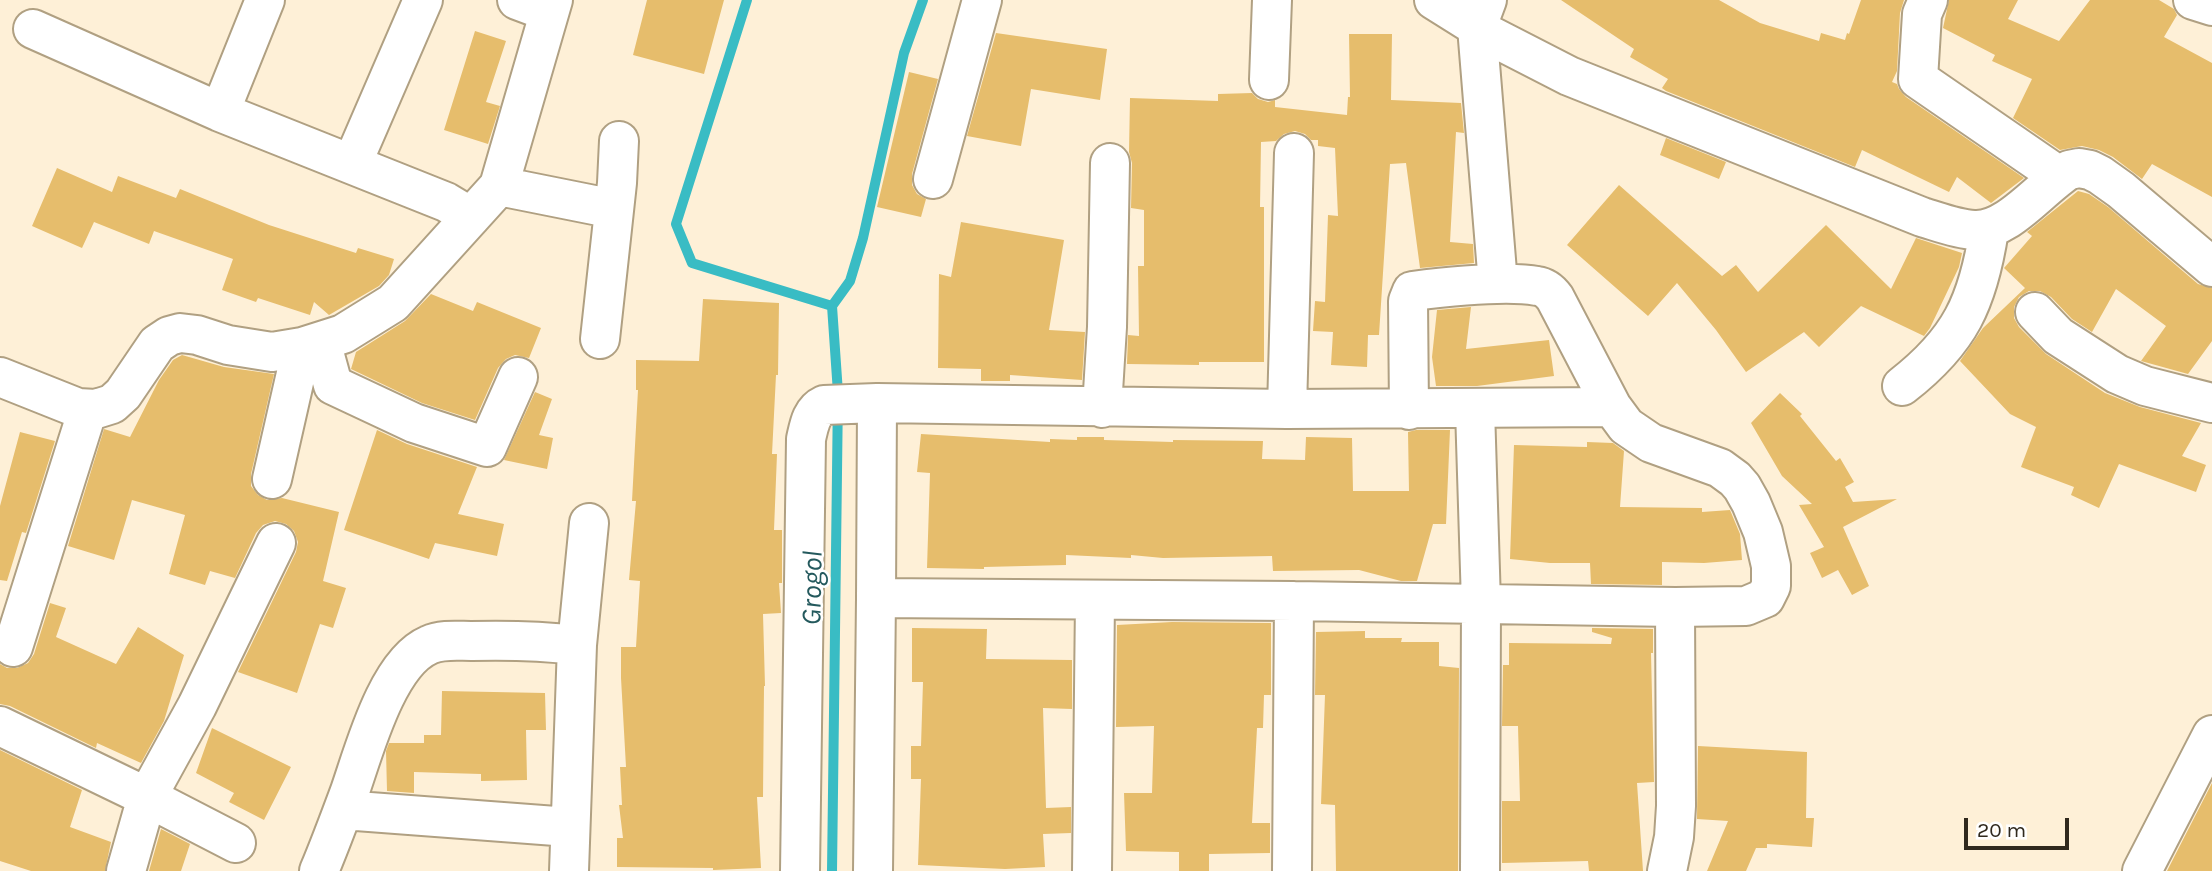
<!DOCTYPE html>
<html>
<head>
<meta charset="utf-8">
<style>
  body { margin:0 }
  #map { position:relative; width:2212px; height:871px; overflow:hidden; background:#fef0d7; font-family:Karla,sans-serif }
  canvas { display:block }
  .scale { position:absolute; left:1964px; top:818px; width:105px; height:32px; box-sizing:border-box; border:4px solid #30291d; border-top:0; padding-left:9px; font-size:21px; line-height:24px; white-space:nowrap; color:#30291d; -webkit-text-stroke:5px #fff; paint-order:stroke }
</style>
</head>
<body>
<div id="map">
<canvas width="2212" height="871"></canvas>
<div class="scale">20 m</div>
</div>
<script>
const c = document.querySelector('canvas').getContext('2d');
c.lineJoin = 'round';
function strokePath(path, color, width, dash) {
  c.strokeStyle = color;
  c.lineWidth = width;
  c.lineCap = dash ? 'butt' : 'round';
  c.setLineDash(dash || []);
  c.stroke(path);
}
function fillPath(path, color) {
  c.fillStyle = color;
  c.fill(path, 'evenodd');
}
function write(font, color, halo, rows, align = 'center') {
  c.font = font + ' Karla,sans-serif';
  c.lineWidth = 5;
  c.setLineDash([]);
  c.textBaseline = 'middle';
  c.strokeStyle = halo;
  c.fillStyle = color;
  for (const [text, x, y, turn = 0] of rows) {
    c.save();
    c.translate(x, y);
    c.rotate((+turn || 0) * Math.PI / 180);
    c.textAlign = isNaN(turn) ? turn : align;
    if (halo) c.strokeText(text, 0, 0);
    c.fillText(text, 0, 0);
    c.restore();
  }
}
const stream = new Path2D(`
  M747 0 676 224 692 263 832 306 838 393 832 871
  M832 306 850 281 863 238 904 53 923 0`);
const building = new Path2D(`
  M647 0H724L704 74 633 55Z
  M1561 0H1719L1760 23 1819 41 1821 33 1845 40 1847 33 1849 34 1861 0H1904L1900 13 1897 71 1892 82 1897 84 1899 89 1906 97 2024 178 1991 203 1957 177 1949 192 1862 150 1855 167 1666 91 1662 88 1668 79 1630 57 1634 49Z
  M1949 0H2018L2008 19 2059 41 2090 0H2159L2174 9 2177 15 2164 37 2212 63V197L2152 164 2142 179 2113 157 2099 150 2082 146 2060 150 2013 118 2032 79 1992 61 1995 55 1943 28Z
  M475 31 506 41 486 102 500 106 488 144 444 130Z
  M996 33 1107 49 1100 100 1031 89 1021 146 967 136Z
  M1349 34H1392L1391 100 1461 103 1464 133 1456 132 1450 242 1473 244 1474 263 1420 268 1406 163 1390 164 1379 335H1368L1367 367 1331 365 1333 332 1313 331 1315 301 1325 302 1328 215 1338 216 1335 148 1318 146V140H1311L1305 134 1295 131 1284 134 1276 141 1261 142 1260 207H1264V362H1199V365L1127 364 1128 335 1139 336 1138 266H1144V210L1131 208 1132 163 1129 152 1130 98 1218 101V94L1252 93 1258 99 1268 102 1275 100V107L1347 115 1348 97H1350Z
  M909 72 938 79 912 174V185L917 194 926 199 921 217 877 207Z
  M1666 138 1726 162 1719 179 1660 155Z
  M57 168 112 192 118 176 176 198 180 189 269 225 356 253 358 248 394 259 389 275 379 286 329 315 314 302 310 315 258 298 256 302 222 290 233 259 154 231 149 244 94 222 82 248 32 226Z
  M1619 185 1722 276 1736 265 1758 292 1826 225 1891 289 1916 238 1962 253 1959 267 1930 328 1924 336 1861 306 1819 347 1804 332 1746 372 1716 330 1677 283 1648 316 1567 245Z
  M2078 191 2089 194 2108 207 2198 284 2212 288V341L2188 374 2141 361 2166 326 2116 289 2092 332 2072 319 2051 297 2040 291H2029L2019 297 2014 307V318L2019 327 2046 354 2105 393 2140 407 2201 423 2182 456 2206 465 2196 492 2119 464 2099 508 2071 495 2074 487 2021 467 2036 427 2010 414 1960 361 1983 328 2025 288 2004 268 2032 236 2027 232Z
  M961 222 1064 240 1049 330 1085 332 1082 380 1010 375V381H981V369L938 368 939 274 951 277Z
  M431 294 473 311 477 302 541 328 529 358 515 355 506 359 498 368 475 420 422 403 351 369 356 352 405 321Z
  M703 299 779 303 778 375H776L772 454H777L774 530H782V583H779L781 613 763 614 765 686H764L763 797H757L761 868 713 870V868L617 867V838H623L619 805H622L620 767H626L621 678V647H636L640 581 629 580 636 501H632L638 390H636V360L699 361Z
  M1471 307 1466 349 1549 340 1554 376 1477 386H1436L1432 357 1437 310Z
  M182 355 224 367 274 374 251 474V486L258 495 267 500 282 498 339 512 323 581 346 588 333 628 320 624 297 693 238 672 296 552 298 542 294 531 286 524 275 521 263 525 256 533 235 578 210 571 205 585 169 574 185 515 132 500 114 560 68 546 104 429 130 437 159 380 173 360Z
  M535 392 552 399 539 435 553 438 547 469 504 460Z
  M1780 393 1802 414 1800 416 1836 461 1840 458 1854 482 1845 487 1853 502 1897 499 1843 527 1869 586 1852 595 1838 570 1822 578 1810 553 1824 547 1799 505 1812 504 1782 476 1751 423Z
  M377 430 407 444 477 467 458 514 504 524 497 556 435 543 429 559 344 530Z
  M1416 430H1450L1446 524H1433L1417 581H1401L1359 570 1273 571 1272 556 1163 558 1131 555V558L1066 555V565L984 567V569L927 568 930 473 917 472 921 434 1050 442V439L1077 440V437H1104V440L1173 442V440L1263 441 1262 459 1305 460 1306 437 1352 438 1353 491H1409L1408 432Z
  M20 432 55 441 26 533 22 532 7 581 0 580V506Z
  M1587 442 1613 443 1624 451 1620 507 1702 508V512L1730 510 1740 534 1742 560 1704 563 1662 562V585L1591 584 1590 563H1550L1510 559 1514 445 1587 447Z
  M50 603 66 608 56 637 116 664 138 627 184 655 164 721 141 763 97 743 96 748 10 706 0 704V664L7 668H17L28 663 34 654Z
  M1172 622 1271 623V695H1264L1263 728H1257L1252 823H1270V853L1209 854V871H1179V852L1126 851 1124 793H1152L1154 726 1116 727 1117 625Z
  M912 628 987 629 986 659 1072 660V709L1043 708 1046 808 1071 807V833L1043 834 1045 867 1005 869 918 865 921 779H911V746H921L923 682H912Z
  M1592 628 1653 629V653H1651L1654 782 1637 783 1643 871H1589L1588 861 1502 863V801H1520L1518 726H1502L1503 665H1509V643L1611 644 1612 638 1592 632Z
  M1365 631V638H1402L1401 642H1439V666L1459 668 1458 871H1336L1335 805 1321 804 1325 695H1315L1316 632Z
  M442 691 545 693 546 730H526L527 780 481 781V774L414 772V793L387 791 386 751 389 743H424V735H441Z
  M212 728 291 767 264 820 229 802 234 793 196 773Z
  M1698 746 1807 752 1806 818H1814L1812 847 1767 844V848H1756L1746 871H1707L1728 821 1697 819Z
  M0 750 82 790 70 827 111 842 105 871H31L0 861Z
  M2212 783V871H2167Z
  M161 829 190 844 181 871H149Z`);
const street = new Path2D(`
  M517 0 549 12
  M1434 0 1493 37 1569 76 1922 217C1939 222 1956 229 1974 230 2008 232 2041 187 2069 170L2079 168 2090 170 2100 175 2121 190 2212 267
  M1487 0 1477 27 1498 284
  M1928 0 1922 14 1918 79 2059 176
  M2193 0 2212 6
  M33 29 220 112 446 202 471 217
  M1269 80 1272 0
  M220 112 265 0
  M352 164 423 0
  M933 179 982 0
  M499 186 614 209
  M2035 312 2058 336 2117 374 2145 386 2212 403
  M600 339 617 183 619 141
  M321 341 333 385 414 423 487 447 518 377
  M0 377 78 408 96 409 112 404 123 394 157 344 169 336 180 333 197 335 228 345 272 352 302 347 343 334 393 303 499 186 553 0
  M1902 386C1960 341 1978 302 1989 230
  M877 403 1287 409 1612 407
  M1102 408 1107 327 1110 163
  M1287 409 1294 153
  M1475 409 1481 603 1480 871
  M272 479 302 347
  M577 645 589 523
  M13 647 88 409
  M0 726 147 797 126 871
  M343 810 569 827
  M236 843 147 797 197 706 276 543
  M319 871C330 845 340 818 350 791 364 751 387 663 429 645 442 639 458 641 471 641 507 640 542 641 577 645L569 871
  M800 871 806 439C809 426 811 411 824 405L877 403 876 598
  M873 871 876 598 1294 601 1675 607 1746 606 1765 598 1771 586V566L1763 532 1751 503 1742 487 1735 479 1720 468 1651 443 1626 426 1612 407 1555 298C1550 291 1545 287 1537 286 1506 280 1445 287 1412 291L1408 301 1409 410
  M1092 871 1095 600
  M1292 871 1294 601
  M1667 871 1674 837 1676 806 1675 607
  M2142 871 2212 735`);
const waterNames = [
  ["Grogol",813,588,-89]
];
strokePath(stream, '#39bcc4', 10);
fillPath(building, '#e6bd6c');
strokePath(street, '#b0a082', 42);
strokePath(street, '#fff', 38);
write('italic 28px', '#24595d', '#fff', waterNames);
</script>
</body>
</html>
